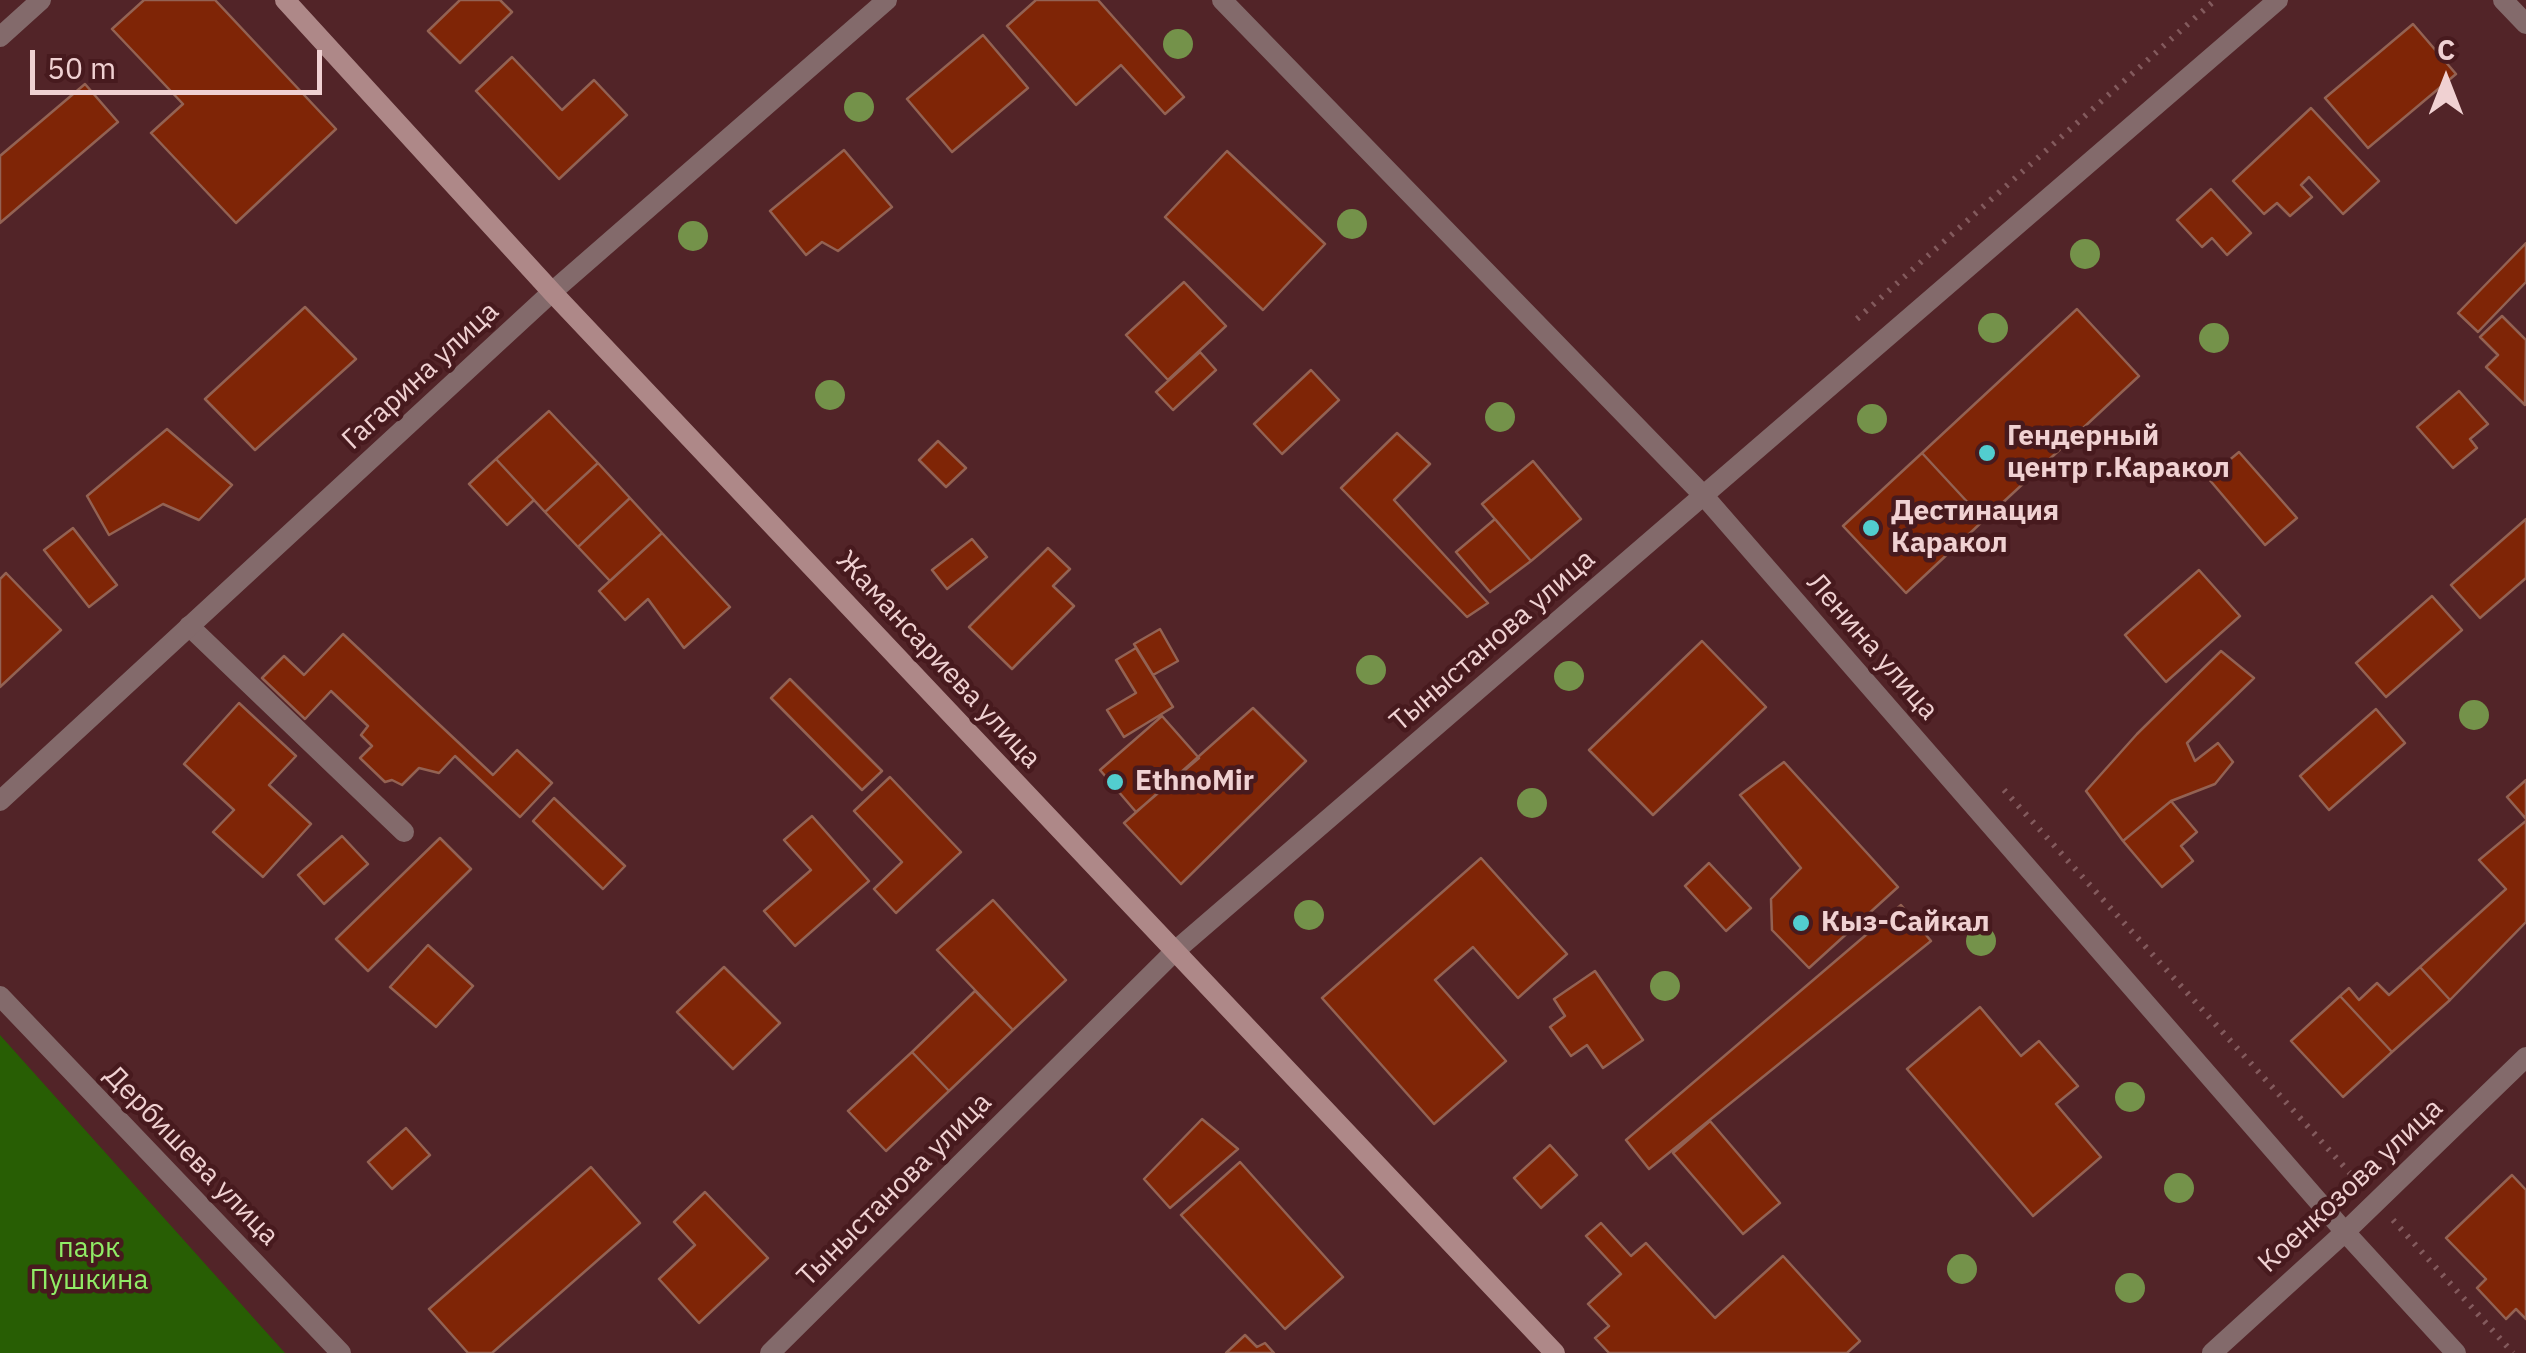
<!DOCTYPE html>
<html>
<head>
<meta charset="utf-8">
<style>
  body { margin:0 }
  #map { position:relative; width:2526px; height:1353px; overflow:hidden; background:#522428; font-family:"IBM Plex Sans",sans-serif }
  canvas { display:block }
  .north { position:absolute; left:2396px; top:30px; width:100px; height:100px; -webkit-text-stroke:8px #471a1e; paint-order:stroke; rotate:0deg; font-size:28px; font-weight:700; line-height:40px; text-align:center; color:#f0d1d2 }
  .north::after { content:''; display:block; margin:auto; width:35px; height:45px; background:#f0d1d2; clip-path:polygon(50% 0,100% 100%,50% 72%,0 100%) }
  .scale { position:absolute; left:30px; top:50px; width:292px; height:45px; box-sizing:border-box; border:5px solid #f0d1d2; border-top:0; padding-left:12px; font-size:30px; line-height:35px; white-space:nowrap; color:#f0d1d2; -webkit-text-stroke:8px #471a1e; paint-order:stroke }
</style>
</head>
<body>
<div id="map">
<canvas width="2526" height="1353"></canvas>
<div class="north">С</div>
<div class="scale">50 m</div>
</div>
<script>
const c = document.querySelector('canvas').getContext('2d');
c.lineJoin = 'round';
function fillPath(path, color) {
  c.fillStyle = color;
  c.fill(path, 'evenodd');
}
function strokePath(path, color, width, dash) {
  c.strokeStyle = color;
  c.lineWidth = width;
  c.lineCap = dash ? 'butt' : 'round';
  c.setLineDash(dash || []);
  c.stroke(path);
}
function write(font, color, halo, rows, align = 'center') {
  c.font = font + ' "IBM Plex Sans",sans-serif';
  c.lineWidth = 9;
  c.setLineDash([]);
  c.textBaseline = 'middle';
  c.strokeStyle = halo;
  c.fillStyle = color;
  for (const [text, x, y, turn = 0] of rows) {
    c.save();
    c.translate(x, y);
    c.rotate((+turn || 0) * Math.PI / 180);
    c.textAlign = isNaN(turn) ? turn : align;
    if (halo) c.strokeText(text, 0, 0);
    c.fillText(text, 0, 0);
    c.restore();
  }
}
const green = new Path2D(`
  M0 1035 285 1353H0Z`);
const building = new Path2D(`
  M144 0H215L336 129 236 223 151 133 183 104 112 29Z
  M460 0H500L512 12 460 63 428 31Z
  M1036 0H1098L1184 97 1165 114 1121 65 1076 105 1007 26Z
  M2413 24 2456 74 2368 148 2325 98Z
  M983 35 1028 88 952 152 907 99Z
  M512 57 562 110 594 80 627 115 559 179 476 91Z
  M85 84 118 122 0 223V156Z
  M2311 108 2379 181 2343 214 2309 177 2301 185 2312 197 2290 216 2277 203 2264 214 2233 181Z
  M844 150 892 207 838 251 822 242 806 255 770 211Z
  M1227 151 1325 244 1263 310 1165 217Z
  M2211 189 2251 233 2227 255 2212 238 2202 247 2177 220Z
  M2526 243V282L2478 332 2458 313Z
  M1184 282 1226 326 1168 380 1126 335Z
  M305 307 356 359 255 450 205 399Z
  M2077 309 2139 376 1984 520 1922 453Z
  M2502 316 2526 340 2525 405 2486 367 2498 355 2480 337Z
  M1200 352 1216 370 1173 410 1156 392Z
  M1311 370 1339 400 1282 454 1254 424Z
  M2459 391 2488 424 2470 439 2477 448 2453 468 2417 427Z
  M549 411 598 463 545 512 496 459Z
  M167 429 232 485 199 520 163 504 109 535 87 496Z
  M1397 433 1430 464 1394 500 1488 603 1467 617 1341 488Z
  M938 441 966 468 946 487 919 460Z
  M2239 452 2297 518 2265 545 2208 478Z
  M1922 453 1984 520 1906 593 1843 526Z
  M496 459 534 500 507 525 469 484Z
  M1533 461 1581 519 1531 561 1482 504Z
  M598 463 630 498 578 547 545 512Z
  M630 498 662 533 610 581 578 547Z
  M1495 519 1531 561 1490 592 1456 552Z
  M2526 519V578L2480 618 2451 585Z
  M73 528 117 585 89 607 44 550Z
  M662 533 730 607 684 648 648 599 625 620 599 591Z
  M972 539 987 557 947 589 932 570Z
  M1048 548 1070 569 1053 586 1074 606 1012 669 969 627Z
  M2199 570 2240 616 2166 682 2125 635Z
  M6 573 61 630 0 687V579Z
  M2432 596 2462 630 2386 697 2356 663Z
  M1160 629 1178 661 1153 675 1134 644Z
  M343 634 493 775 517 750 552 783 520 817 455 756 439 773 419 768 402 785 392 780 385 782 360 758 372 746 361 735 368 726 331 691 305 719 262 678 284 656 304 675Z
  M1702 641 1766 707 1653 815 1589 750Z
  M1136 648 1173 707 1124 737 1107 710 1136 693 1116 660Z
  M2221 651 2254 678 2187 743 2195 761 2218 743 2233 762 2215 784 2171 801 2123 841 2086 791 2137 734Z
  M790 679 882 771 862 790 771 698Z
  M239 703 296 756 269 785 311 824 263 877 213 832 234 810 184 764Z
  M1253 708 1306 761 1181 884 1124 823Z
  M2376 709 2405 743 2329 810 2300 776Z
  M1162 716 1199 758 1136 812 1100 770Z
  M1784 762 1898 887 1809 968 1772 930 1771 899 1801 868 1740 795Z
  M890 777 961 852 896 913 874 889 902 862 854 811Z
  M2526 780V819L2507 797Z
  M554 798 625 866 603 889 533 821Z
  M2171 801 2197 832 2181 846 2193 861 2162 887 2123 841Z
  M812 816 869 881 795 946 764 911 811 870 784 840Z
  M2526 821V922L2450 1000 2420 967 2506 889 2479 860Z
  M342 836 368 864 324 904 298 875Z
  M440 838 471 869 368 971 336 939Z
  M1481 858 1567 954 1518 998 1473 947 1435 980 1506 1061 1434 1124 1322 998Z
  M1709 863 1751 908 1726 931 1685 886Z
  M993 900 1066 980 1013 1030 937 950Z
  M1901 905 1931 941 1649 1169 1626 1140Z
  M428 945 473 986 436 1027 390 987Z
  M724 967 780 1023 733 1069 677 1012Z
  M2420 967 2450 1000 2392 1052 2340 996 2349 988 2359 1000 2377 983 2389 995Z
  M1595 971 1643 1040 1603 1068 1587 1045 1571 1056 1550 1027 1565 1016 1554 999Z
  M975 991 1013 1030 949 1091 912 1052Z
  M2340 996 2392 1052 2343 1097 2291 1041Z
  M1980 1007 2021 1056 2039 1041 2078 1086 2056 1104 2101 1157 2033 1216 1907 1069Z
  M912 1052 949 1091 886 1151 848 1111Z
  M1202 1119 1238 1149 1170 1208 1144 1179Z
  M1710 1121 1780 1203 1743 1234 1673 1153Z
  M406 1128 430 1155 392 1189 368 1162Z
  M1550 1145 1577 1175 1541 1208 1514 1178Z
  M1240 1162 1343 1277 1285 1329 1181 1215Z
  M591 1167 640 1223 492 1353H468L429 1309Z
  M2512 1175 2526 1190V1319L2516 1309 2506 1319 2477 1288 2486 1279 2446 1238Z
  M705 1192 768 1258 699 1323 659 1279 695 1245 674 1222Z
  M1601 1223 1631 1256 1646 1243 1715 1318 1783 1256 1860 1341 1847 1353H1609L1595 1338 1609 1326 1588 1304 1621 1274 1586 1236Z
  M1245 1335 1257 1347 1265 1343 1274 1353H1226Z`);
const path = new Path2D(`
  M1857 319 2215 0
  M2004 790 2358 1182
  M2393 1220 2513 1353`);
const service = new Path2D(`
  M189 626 404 832`);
const minor = new Path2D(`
  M1222 0 1704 496 2345 1232 2456 1353
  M2503 0 2526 24
  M0 37 41 0
  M0 801 552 292 887 0
  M0 996 341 1353
  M770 1353 1175 951 2278 0
  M2212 1353 2345 1232 2526 1057`);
const secondary = new Path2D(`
  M285 0 552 292 1555 1353`);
const trees = [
  [1178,44],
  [859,107],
  [1352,224],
  [693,236],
  [2085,254],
  [1993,328],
  [2214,338],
  [830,395],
  [1500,417],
  [1872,419],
  [1371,670],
  [1569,676],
  [2474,715],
  [1532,803],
  [1309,915],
  [1981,941],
  [1665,986],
  [2130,1097],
  [2179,1188],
  [1962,1269],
  [2130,1288]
];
const markers = [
  [1987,453,10,"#52cdcf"],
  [1871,528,10,"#52cdcf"],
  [1115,782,10,"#52cdcf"],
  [1801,923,10,"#52cdcf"]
];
const streetNames = [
  ["Гагарина улица",421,376,-43],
  ["Тыныстанова улица",1493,641,-41],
  ["Ленина улица",1872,647,49],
  ["Жамансариева улица",938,660,47],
  ["Дербишева улица",191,1156,46],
  ["Коенкозова улица",2351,1186,-43],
  ["Тыныстанова улица",895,1190,-45]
];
const poiNames = [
  ["Гендерный",2007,437],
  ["центр г.Каракол",2007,469],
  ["Дестинация",1891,512],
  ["Каракол",1891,544],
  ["EthnoMir",1135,782],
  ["Кыз-Сайкал",1821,923]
];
const parkNames = [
  ["парк",89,1249],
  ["Пушкина",89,1281]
];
fillPath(green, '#285e04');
fillPath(building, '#7f2506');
strokePath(building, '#936253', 2.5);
strokePath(path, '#835a5d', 6, [2.5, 8]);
strokePath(service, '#836a6b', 20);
strokePath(minor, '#836a6b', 20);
strokePath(secondary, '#ae8888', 20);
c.fillStyle = '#74924a';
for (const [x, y] of trees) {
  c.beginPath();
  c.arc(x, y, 15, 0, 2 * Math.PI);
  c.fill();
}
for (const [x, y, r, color] of markers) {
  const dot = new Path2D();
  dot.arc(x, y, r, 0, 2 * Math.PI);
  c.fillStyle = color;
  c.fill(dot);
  strokePath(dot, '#471a1e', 4);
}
write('28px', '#f0d1d2', '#471a1e', streetNames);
write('bold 28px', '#f0d1d2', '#471a1e', poiNames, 'left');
write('28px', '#90ec66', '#471a1e', parkNames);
</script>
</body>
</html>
